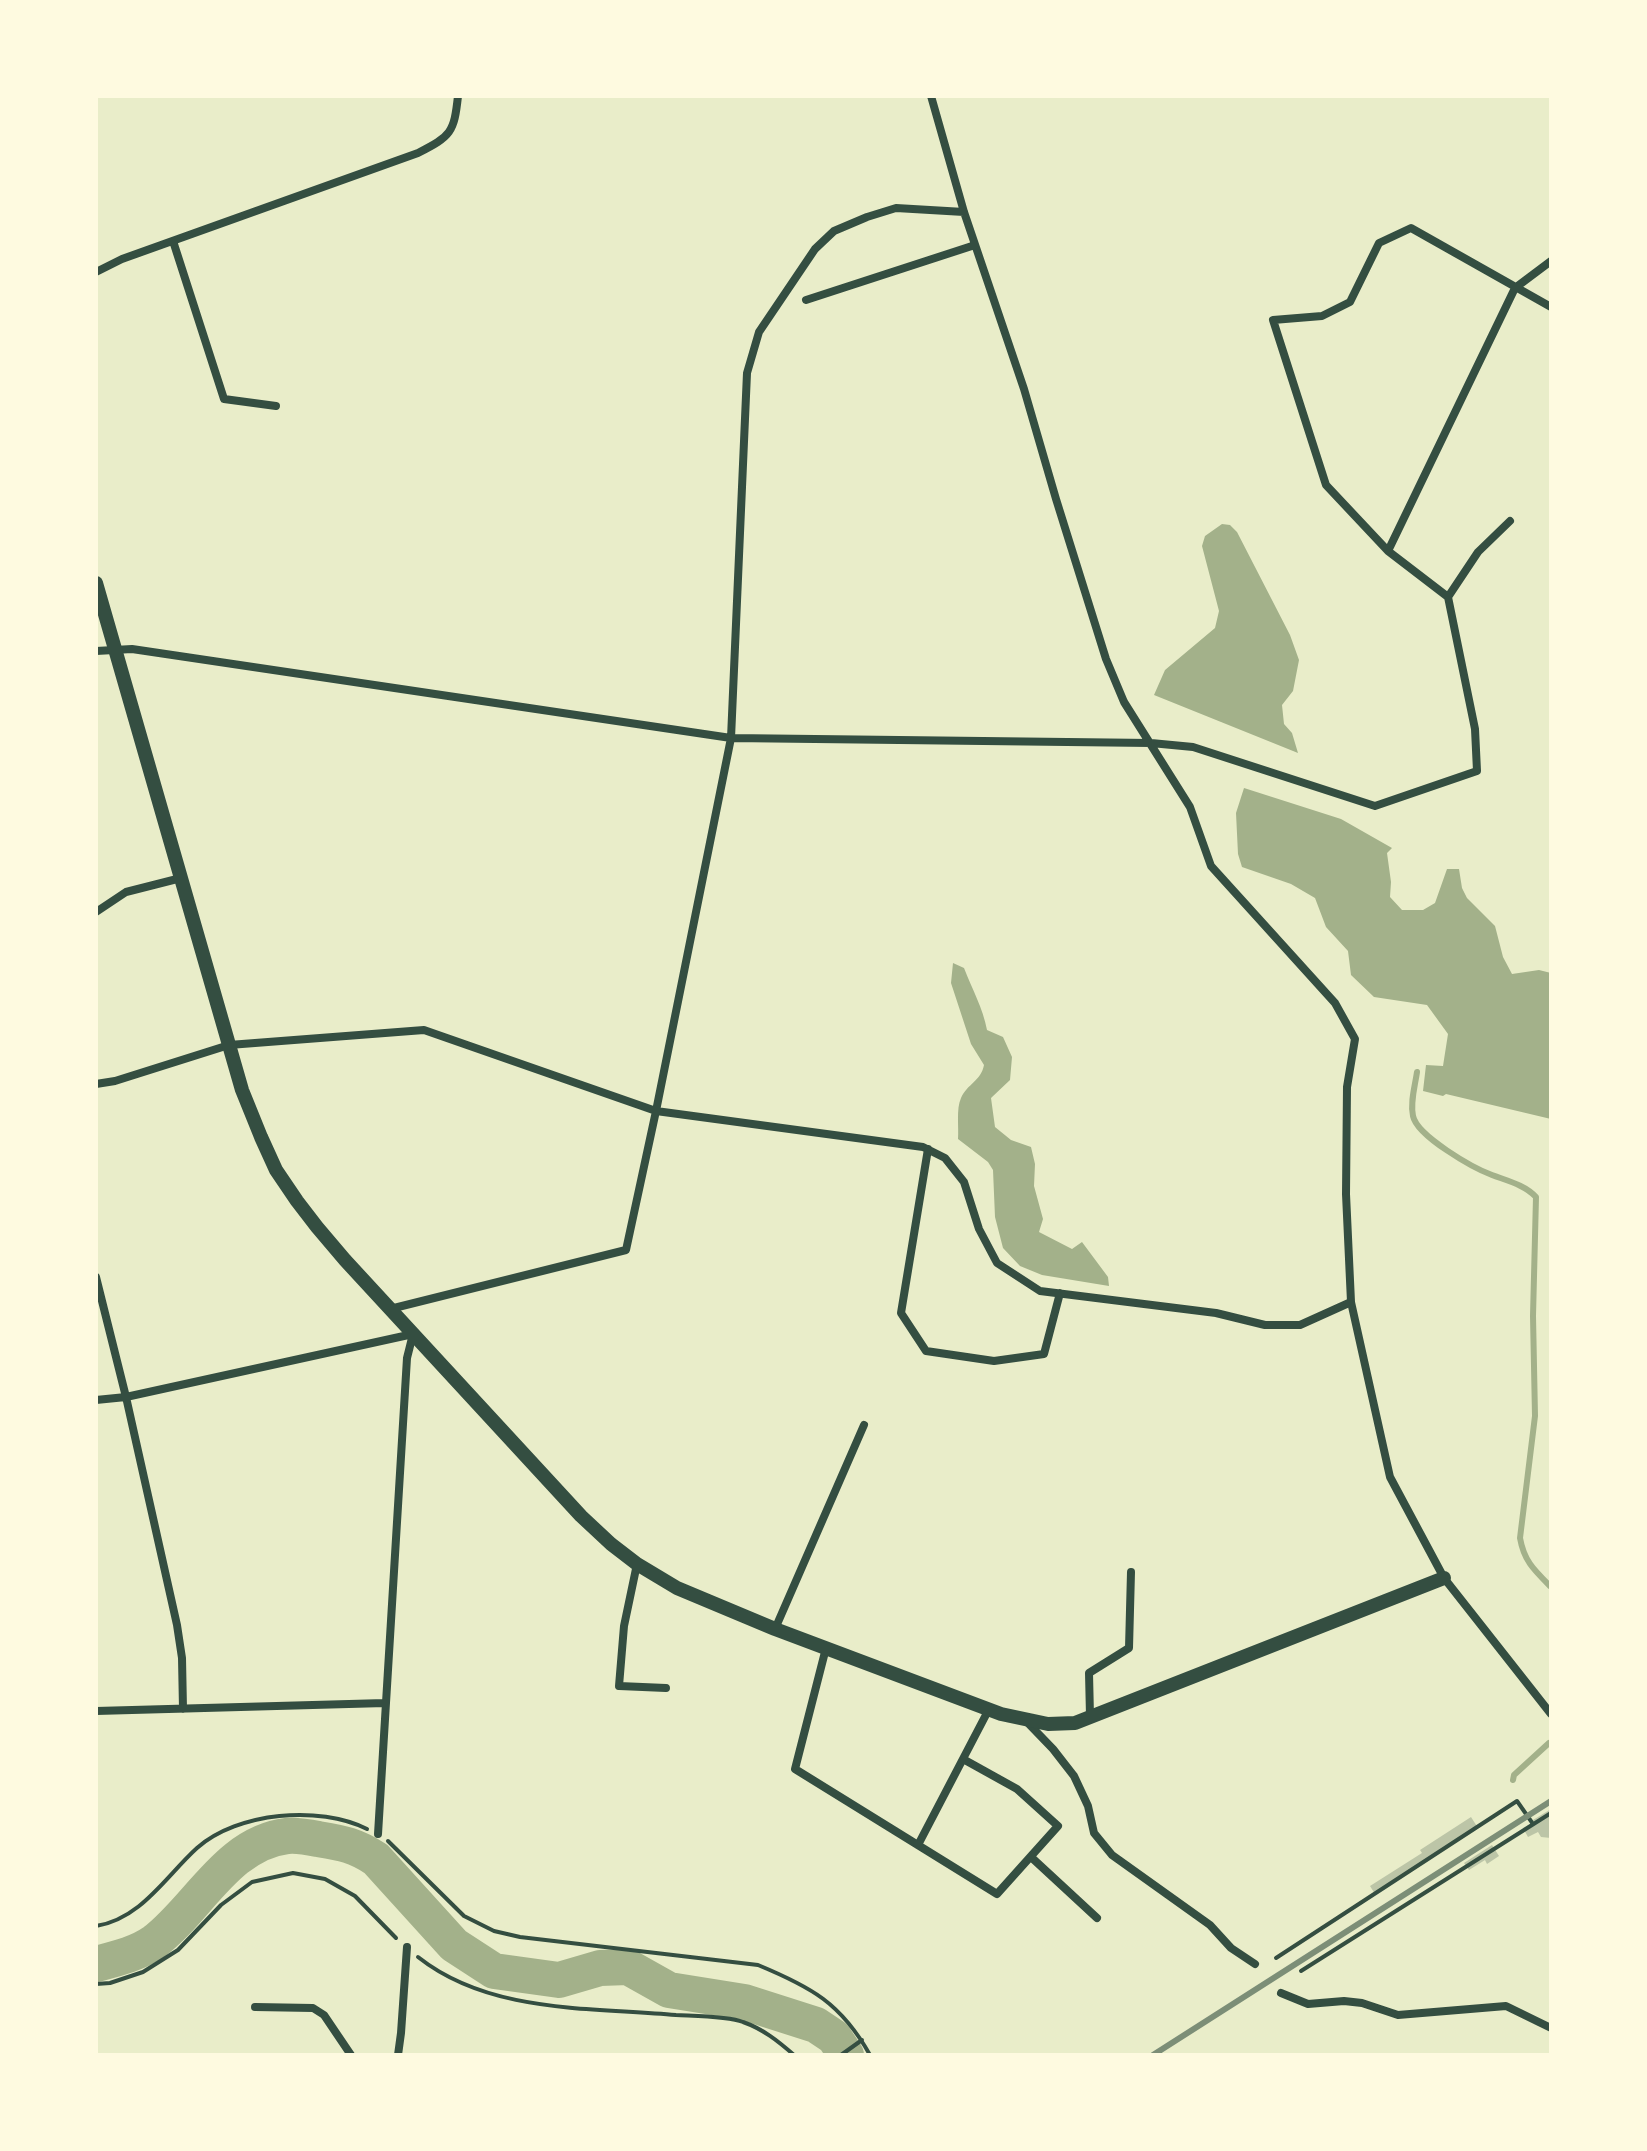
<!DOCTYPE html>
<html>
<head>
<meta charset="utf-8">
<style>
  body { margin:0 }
  #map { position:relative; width:1647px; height:2151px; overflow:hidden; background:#e9edc9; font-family:"Fira Sans",sans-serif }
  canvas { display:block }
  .frame { position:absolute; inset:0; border:98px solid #fefae0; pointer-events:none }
</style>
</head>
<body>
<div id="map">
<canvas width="1647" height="2151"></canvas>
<div class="frame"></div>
</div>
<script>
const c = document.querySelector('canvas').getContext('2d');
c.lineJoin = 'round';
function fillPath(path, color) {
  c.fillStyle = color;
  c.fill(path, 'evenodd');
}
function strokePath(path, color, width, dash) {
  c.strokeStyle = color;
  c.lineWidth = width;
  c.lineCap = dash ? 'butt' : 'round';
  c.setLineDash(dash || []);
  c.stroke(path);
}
const water = new Path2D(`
  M1222 524 1230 525 1237 532 1290 635 1299 660 1293 691 1282 705 1284 724 1292 733 1298 753 1154 695 1165 670 1215 628 1219 611 1202 546 1205 536Z
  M1244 788 1341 819 1392 848 1387 853 1391 882 1390 897 1402 910H1423L1435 903 1447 869H1459L1462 888 1467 898 1495 926 1503 957 1512 974 1539 970 1551 973V1119L1446 1094 1443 1096 1423 1091 1426 1065 1443 1066 1448 1034 1427 1005 1374 997 1351 975 1348 951 1326 927 1315 898 1291 884 1242 867 1238 854 1236 813Z
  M953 963 964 968C972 989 983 1008 987 1030L1003 1037 1012 1057 1010 1080 991 1098 995 1127 1011 1140 1031 1147 1035 1164 1034 1186 1043 1219 1039 1232 1072 1249 1082 1242 1108 1277 1109 1286 1042 1275 1020 1266 1003 1248 995 1217 993 1170 988 1162 958 1139C959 1127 956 1109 961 1098 967 1084 981 1081 984 1065L971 1044 951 983Z`);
const stream = new Path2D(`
  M1417 1072C1415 1086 1410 1102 1413 1116 1417 1136 1473 1168 1492 1175 1508 1181 1525 1185 1536 1197L1533 1316 1535 1416 1520 1538C1524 1561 1534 1570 1551 1587
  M1513 1780 1514 1775 1549 1743`);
const river = new Path2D(`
  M96 1964C115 1959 137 1954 154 1942 198 1909 227 1843 287 1836 297 1835 308 1837 318 1839 342 1843 355 1845 376 1859L454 1945 494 1971 559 1980 600 1968 628 1967 669 1990 744 2002 816 2025 834 2037 846 2055`);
const building = new Path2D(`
  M1551 1809V1838L1541 1837 1538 1832 1528 1837 1523 1828 1534 1822 1533 1820Z
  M1471 1817 1478 1828 1375 1894 1370 1886 1422 1853 1420 1850Z
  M1492 1845 1499 1856 1487 1864 1485 1860 1469 1870 1464 1863Z`);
const path = new Path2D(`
  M388 1841 464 1916 494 1931 520 1937 758 1965C811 1987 841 2003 870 2055
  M96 1926C141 1919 166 1876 197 1848 238 1812 319 1805 367 1829
  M418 1957C490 2014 590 2007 676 2015 694 2016 728 2016 743 2022 763 2029 778 2041 794 2055
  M1276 1958 1517 1801 1533 1824
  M1301 1971 1551 1813
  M96 1984 110 1983 143 1972 178 1950 221 1905 252 1882 293 1873 325 1879 355 1896 396 1938
  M841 2055 862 2040`);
const minor = new Path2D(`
  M931 96 964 212 1024 389 1056 499 1106 659 1124 702 1190 807 1211 866 1335 1003 1355 1039 1347 1087 1346 1194 1351 1302 1390 1477 1444 1578 1551 1714
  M173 241 224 399 276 406
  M96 272 122 259 418 153C451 136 454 133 458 96
  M806 300 975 245
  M1388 551 1515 288 1551 261
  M1448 597 1478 552 1510 521
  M96 651 132 649 731 738 1151 743 1193 747 1375 806 1477 771 1475 729 1448 597 1388 551 1326 485 1273 320 1322 316 1350 302 1379 243 1411 228 1551 307
  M96 912 126 892 181 878
  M96 1084 115 1081 229 1045 424 1030 656 1111 923 1147 945 1158 964 1182 979 1229 997 1263 1040 1291 1216 1313 1265 1325H1300L1351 1302
  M928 1149 901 1313 926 1351 994 1361 1044 1354 1060 1293
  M96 1277 126 1397 177 1625 182 1658 183 1709
  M390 1309 626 1250 656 1111 731 738 747 373 759 332 815 249 834 231 867 217 896 208 964 212
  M96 1400 126 1397 413 1334 407 1358 378 1834
  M637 1564 624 1626 619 1686 666 1688
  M775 1629 864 1425
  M826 1648 795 1769 997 1894 1058 1826 1017 1789 963 1759
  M96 1711 385 1703
  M1090 1716 1089 1673 1129 1648 1131 1572
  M1026 1721 1053 1749 1074 1776 1088 1806 1094 1833 1112 1855 1210 1925 1231 1948 1255 1964
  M918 1845 989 1709
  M1031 1857 1097 1918
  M1281 1993 1308 2004 1344 2001 1362 2003 1398 2015 1506 2006 1551 2028
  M255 2007 313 2008 324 2015 351 2055
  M398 2055 401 2033 407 1947`);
const tertiary = new Path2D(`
  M96 583 242 1090 261 1137 276 1170 297 1201 317 1227 345 1260 581 1516 611 1544 637 1564 677 1588 775 1629 1001 1714 1048 1724 1075 1723 1444 1578`);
const rail = new Path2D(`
  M1153 2055 1551 1801`);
fillPath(water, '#a3b18a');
strokePath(stream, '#a3b18a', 6);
strokePath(river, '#a3b18a', 36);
fillPath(building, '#bcc5a7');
strokePath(path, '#344e41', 4);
strokePath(minor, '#344e41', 8);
strokePath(tertiary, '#344e41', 14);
strokePath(rail, '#7c8e77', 6);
</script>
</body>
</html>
